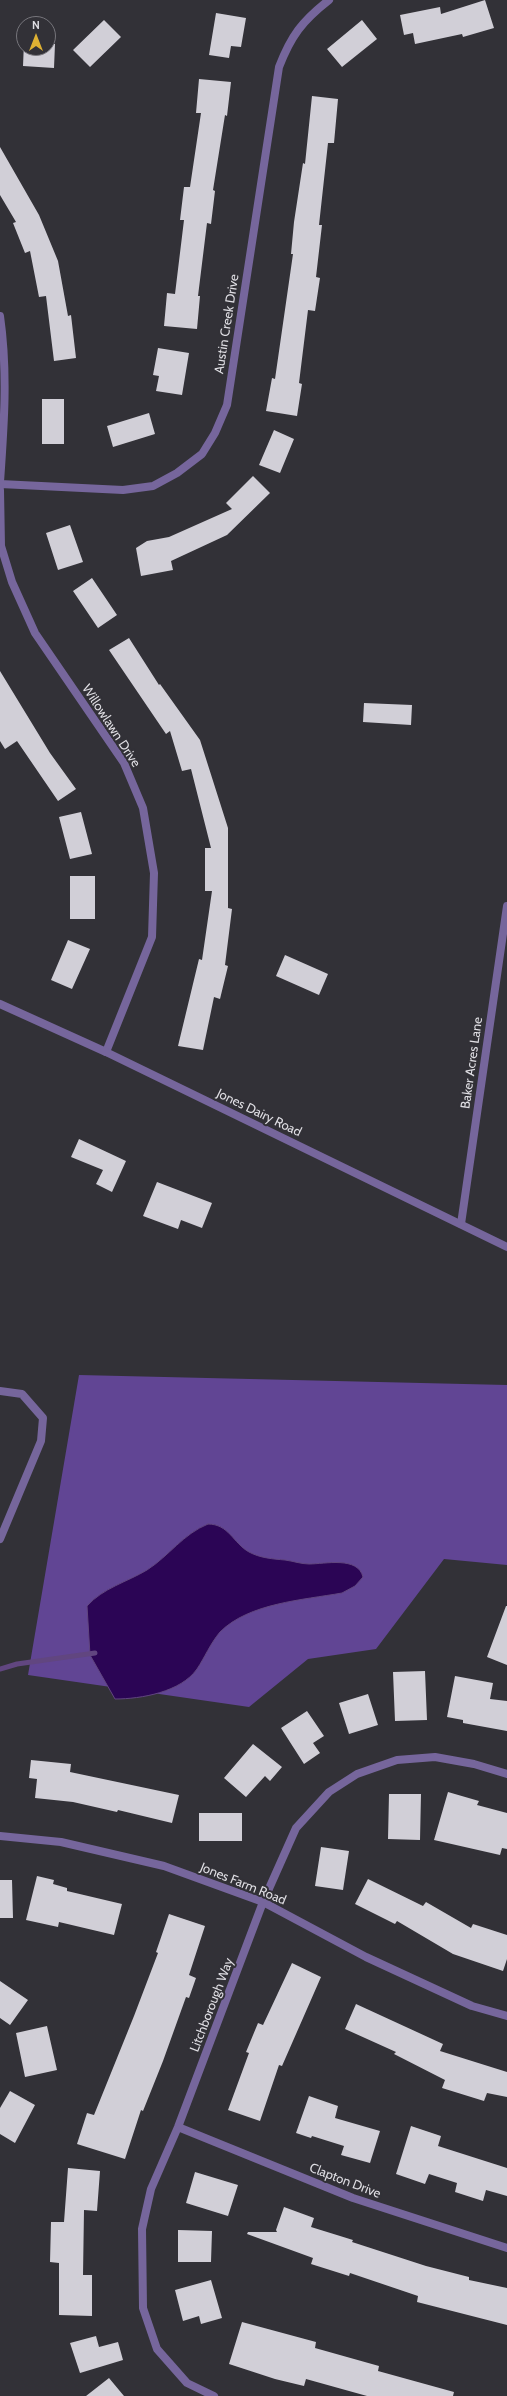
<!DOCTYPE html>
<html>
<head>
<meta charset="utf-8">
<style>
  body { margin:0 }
  #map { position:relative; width:507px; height:2396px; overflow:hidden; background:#323137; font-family:Cabin,sans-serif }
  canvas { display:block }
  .north { position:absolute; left:16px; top:16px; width:40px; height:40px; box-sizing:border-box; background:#323137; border:1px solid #77767c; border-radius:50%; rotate:0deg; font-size:11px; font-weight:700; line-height:16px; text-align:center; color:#dfdee3 }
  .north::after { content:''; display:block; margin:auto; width:14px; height:18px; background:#deb133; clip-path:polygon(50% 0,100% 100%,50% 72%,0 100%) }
</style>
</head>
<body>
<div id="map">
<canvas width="507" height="2396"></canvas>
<div class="north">N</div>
</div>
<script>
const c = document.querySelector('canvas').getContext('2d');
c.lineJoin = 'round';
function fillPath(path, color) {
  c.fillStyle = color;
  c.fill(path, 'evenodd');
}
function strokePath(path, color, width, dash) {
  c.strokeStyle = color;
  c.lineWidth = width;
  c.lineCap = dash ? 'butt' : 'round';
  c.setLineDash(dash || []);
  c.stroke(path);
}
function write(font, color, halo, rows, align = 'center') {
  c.font = font + ' Cabin,sans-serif';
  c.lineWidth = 4;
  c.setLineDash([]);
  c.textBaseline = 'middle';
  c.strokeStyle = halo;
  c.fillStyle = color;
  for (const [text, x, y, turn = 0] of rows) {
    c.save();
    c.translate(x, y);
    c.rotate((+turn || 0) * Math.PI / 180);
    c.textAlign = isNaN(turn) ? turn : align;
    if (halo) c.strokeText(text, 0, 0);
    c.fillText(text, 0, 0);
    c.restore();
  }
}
const forest = new Path2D(`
  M79 1375 507 1385V1565L444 1559 376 1649 308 1659 249 1707 28 1675Z`);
const water = new Path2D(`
  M208 1524C229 1524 233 1543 249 1552 260 1558 273 1559 285 1560 293 1561 301 1564 309 1564 325 1564 358 1556 363 1577L355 1586 342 1593C303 1600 249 1603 220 1632 210 1644 205 1657 197 1669 181 1692 141 1699 115 1699L90 1655 87 1606C103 1588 127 1582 147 1570 169 1556 183 1534 208 1524Z`);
const stream = new Path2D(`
  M0 1669 17 1664 95 1653`);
const building = new Path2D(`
  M485 0 494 28 463 37 462 34 415 44 413 33 404 35 400 15 440 7 441 14Z
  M216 13 246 18 241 47 231 46 229 58 209 55Z
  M104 20 121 37 90 67 73 50Z
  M362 20 377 39 342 67 327 49Z
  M24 42V48H48V44H55L54 68 23 66Z
  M199 79 231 82 227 116 225 115 213 190 215 191 211 224 207 223 198 296H200L197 329 164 326 167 293 175 294 184 220H180L184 187H190L201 113H196Z
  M312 96 338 99 334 143H328L319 225H322L316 277 320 278 315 311 308 310 299 383 302 384 297 416 266 411 272 378 275 379 293 254H291L294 222 303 163 305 164Z
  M0 147 39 215 58 261 68 316 71 315 76 358 54 361 46 296 39 297 30 251 25 253 13 223 16 222 0 195Z
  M158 348 189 353 182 395 156 391 159 376 153 375Z
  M42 399H64V444H42Z
  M149 413 155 434 113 447 107 426Z
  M274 430 294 439 280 473 259 465Z
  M253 476 270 493 227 535 171 561 173 570 141 576 136 548 147 541 169 537 232 509 226 503Z
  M70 525 83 562 58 570 46 533Z
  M92 578 117 615 98 628 73 591Z
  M129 638 159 685 160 684 200 740 228 828V908L232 909 225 965 228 966 220 999 214 997 203 1050 178 1046 199 959 202 960 212 891H205V848H211L191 769 182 771 170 731 166 734 109 650Z
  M0 671 50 753 76 789 58 801 17 741 5 749 0 741Z
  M364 703 412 705 411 725 363 722Z
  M81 812 92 854 70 859 59 817Z
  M70 876H95V919H70Z
  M68 940 90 949 72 989 51 980Z
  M285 955 328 974 319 995 276 976Z
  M79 1139 126 1161 112 1192 96 1184 103 1170 71 1157Z
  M157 1182 212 1203 202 1228 181 1220 178 1229 143 1216Z
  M506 1606H507V1665L487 1657Z
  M425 1671 427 1720 395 1721 393 1672Z
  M455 1676 493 1683 490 1699 507 1701V1731L463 1723V1720L447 1717Z
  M368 1694 378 1725 349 1734 339 1703Z
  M307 1711 324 1736 313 1743 320 1753 304 1764 281 1728Z
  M253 1744 282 1767 270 1781 265 1776 246 1797 224 1778Z
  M31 1760 71 1764 70 1772 179 1795 172 1823 118 1810 117 1812 73 1802 35 1798 37 1779 29 1778Z
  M448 1792 479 1801 477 1805 507 1813V1849L502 1848 500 1855 434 1840Z
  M389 1794H421L420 1840 388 1839Z
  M199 1813H242V1841H199Z
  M321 1847 349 1851 343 1890 315 1886Z
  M37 1876 54 1880 53 1884 67 1888V1891L122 1904 114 1935 59 1922 58 1927 26 1920Z
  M368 1879 423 1906 426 1902 471 1928 473 1924 507 1935V1959L503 1971 453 1954 397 1921 395 1924 355 1904Z
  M0 1880H12L13 1918H0Z
  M169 1914 205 1926 189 1975 196 1978 189 1998 186 1997 163 2061 143 2111 141 2110 125 2159 77 2144 87 2113 94 2115 134 2016 158 1953 156 1952Z
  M292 1963 321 1977 282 2066 279 2065 260 2121 228 2110 249 2053 246 2052 258 2023 263 2025Z
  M0 1981 28 2000 10 2025 0 2018Z
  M356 2004 443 2044 440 2051 507 2072V2097L487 2093 484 2101 442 2088 445 2080 394 2054 396 2052 345 2029Z
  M47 2026 57 2070 25 2077 16 2033Z
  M10 2091 35 2105 15 2143 0 2134V2108Z
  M309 2096 338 2106 335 2118 380 2131 370 2163 341 2155 344 2146 312 2136 311 2138 296 2133Z
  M411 2126 441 2136 438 2146 507 2168V2196L486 2190 483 2201 455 2192 457 2183 429 2174 425 2184 396 2174Z
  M68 2168 100 2171 97 2211 84 2210 83 2275H92V2316L59 2315V2263L50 2262 51 2222H64Z
  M195 2172 238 2185 228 2216 186 2203Z
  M284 2207 314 2218 311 2227 353 2240 352 2242 426 2266 469 2277V2280L507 2288V2325L417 2302 418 2296 350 2273 349 2276 311 2264 313 2258 247 2234 248 2232H277L276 2230Z
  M178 2230 212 2231 211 2262H178Z
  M211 2280 222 2318 201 2324 199 2316 183 2321 175 2290Z
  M242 2322 316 2342 315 2348 379 2366 378 2371 454 2392 453 2396H367L306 2379 304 2386 275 2379 229 2364Z
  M96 2336 99 2347 118 2342 123 2360 80 2373 70 2343Z
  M109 2378 124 2396H86Z`);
const service = new Path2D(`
  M0 1391 22 1394 43 1418 41 1441 0 1539`);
const minor = new Path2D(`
  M0 316C8 372 4 426 0 482
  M0 484 123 490 153 486 177 473 202 454 215 433 227 405 279 67C291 36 302 21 329 0
  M0 490 1 546 12 582 35 633 124 763 143 808 154 873 152 937 106 1052
  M461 1224 507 906
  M0 1836 61 1842 164 1866 263 1902 366 1957 472 2006 507 2016
  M178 2127 353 2198 507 2248
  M214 2396 187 2383 157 2349 143 2308 142 2229 151 2189 178 2127 263 1902 296 1828 329 1792 357 1774 397 1760 435 1757 474 1764 507 1774`);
const tertiary = new Path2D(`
  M0 1004 106 1052 507 1247`);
const streetNames = [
  ["Austin Creek Drive",227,324,-81],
  ["Willowlawn Drive",111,726,57],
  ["Baker Acres Lane",472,1063,-82],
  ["Jones Dairy Road",259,1113,26],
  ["Jones Farm Road",243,1884,22],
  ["Litchborough Way",212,2005,-69],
  ["Clapton Drive",345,2181,21]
];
fillPath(forest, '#614594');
fillPath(water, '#2b0555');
strokePath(water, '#614680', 1);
strokePath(stream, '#614680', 5);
fillPath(building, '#d1cfd7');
strokePath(service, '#76669c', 8);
strokePath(minor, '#76669c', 8);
strokePath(tertiary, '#76669c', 8);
write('13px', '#dfdee3', '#323137', streetNames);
</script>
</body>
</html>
